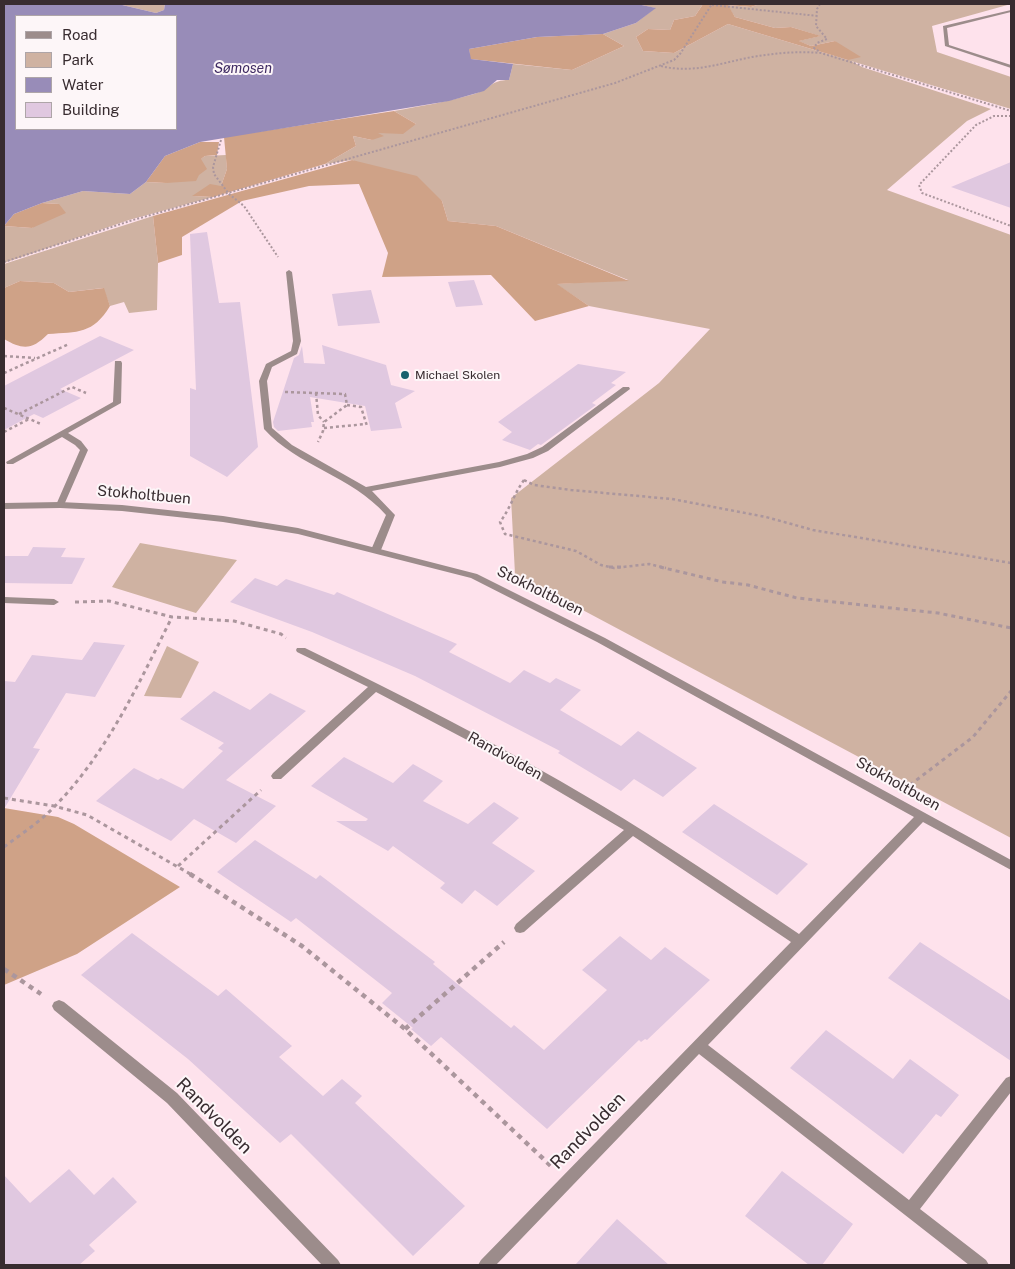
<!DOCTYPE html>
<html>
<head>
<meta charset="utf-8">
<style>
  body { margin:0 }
  #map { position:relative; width:1015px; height:1269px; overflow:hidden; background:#fee2ec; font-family:"Public Sans",sans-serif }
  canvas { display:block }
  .frame { position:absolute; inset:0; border:5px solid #382c30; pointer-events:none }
  .legend { position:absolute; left:15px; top:15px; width:162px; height:115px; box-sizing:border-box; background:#fdf6f8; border:1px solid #aea5a8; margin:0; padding:6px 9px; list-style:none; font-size:15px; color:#382c30 }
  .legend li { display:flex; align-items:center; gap:10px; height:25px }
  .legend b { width:25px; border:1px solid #aea5a8 }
</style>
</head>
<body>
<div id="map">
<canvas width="1015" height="1269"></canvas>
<div class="frame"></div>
<ul class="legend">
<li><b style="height:6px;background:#9c8c8b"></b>Road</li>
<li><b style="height:14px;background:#cfb2a2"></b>Park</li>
<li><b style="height:14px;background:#988cb8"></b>Water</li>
<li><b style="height:14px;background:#e0c8e0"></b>Building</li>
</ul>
</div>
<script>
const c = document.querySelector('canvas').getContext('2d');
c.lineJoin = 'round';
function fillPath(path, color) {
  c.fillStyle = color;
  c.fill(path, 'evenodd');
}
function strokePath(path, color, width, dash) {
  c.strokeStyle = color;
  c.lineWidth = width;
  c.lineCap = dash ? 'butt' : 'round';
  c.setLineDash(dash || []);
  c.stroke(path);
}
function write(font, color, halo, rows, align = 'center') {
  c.font = font + ' "Public Sans",sans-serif';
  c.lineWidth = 4;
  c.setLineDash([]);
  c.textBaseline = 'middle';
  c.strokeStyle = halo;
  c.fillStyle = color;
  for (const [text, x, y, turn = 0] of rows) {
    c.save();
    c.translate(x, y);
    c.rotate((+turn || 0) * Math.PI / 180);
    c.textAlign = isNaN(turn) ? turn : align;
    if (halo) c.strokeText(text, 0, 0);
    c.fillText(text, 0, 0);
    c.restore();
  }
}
const green = new Path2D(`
  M118 4H165L164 10 156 13Z
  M637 4H703L695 16 674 20 670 30 648 29 636 37 643 51 674 53 728 24 848 60 835 41 811 46 798 41 820 36 791 27 775 28 735 17 727 5 751 7 760 4H1011L932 26 937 52 1011 77V109L851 61 862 67 991 109 967 121 887 190 1011 235V838L515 574 511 498 659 383 710 329 589 306 556 284 628 280 496 226 448 221 442 201 352 160 325 164 356 146 353 136 372 140 377 133 416 124 394 111C421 106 447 102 474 94 490 89 491 80 509 80L513 64 572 70 624 46 603 34 636 23 655 8Z
  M226 155 227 169 221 186 193 196 213 197 129 220 4 263V226L32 228 59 204 42 203 83 191 130 194 146 182 166 183 205 156Z
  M153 216 158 263 157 310 129 313 124 302 110 306 103 288 69 292 54 283 20 281 4 288V264Z
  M140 543 237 560 196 613 112 587Z
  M167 646 199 662 181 698 144 696Z`);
const forest = new Path2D(`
  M703 4H760L751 7 728 5 735 17 775 28 791 27 821 36 799 41 811 46 835 41 861 57 848 60 728 24 674 53 643 51 636 37 648 29 670 30 674 20 695 16Z
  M603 34 624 46 572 70 470 59 469 49 537 37Z
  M394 111 416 124 403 134 378 133 384 136 372 140 353 136 356 146 325 164 213 197 192 196 210 184 221 186 227 169 224 137Z
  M200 142H219L217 155 205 156 201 159 207 169 199 175 196 181 166 183 146 182 165 156Z
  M352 160 417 176 442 201 448 221 496 226 629 281 557 284 589 306 535 321 491 275 382 277 388 253 359 184 309 186 242 201 182 237V255L158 263 153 216Z
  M42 203 59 204 66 213 32 228 4 226 14 214Z
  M20 281 54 283 69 292 104 288 110 306C93 334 78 332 48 334 32 350 23 350 4 339V288Z
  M4 808 58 817 74 824 180 887 77 954 4 985Z`);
const water = new Path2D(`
  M4 4H118L156 13 164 10 165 4H637L656 8 636 23 603 34 537 37 469 49 471 59 513 64 509 80H497L484 91 449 101 200 142 165 156 146 182 130 194 83 191 42 203 14 214 4 226ZM16 16H176V129H16Z`);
const building = new Path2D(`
  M1011 162V208L951 187Z
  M207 232 219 303 240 302 258 447 227 477 190 456V388L196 390 190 234Z
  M474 280 483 305 456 307 448 282Z
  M371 290 380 323 338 326 332 294Z
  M100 336 134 350 60 389 81 398 43 418 34 414 4 430V386Z
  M322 345 386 365 391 385 415 391 395 403 402 428 371 431 365 406 310 397 314 422H311L312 427 278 431 274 427 273 422 294 358 299 355 302 346 304 363 325 364Z
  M578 364 626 372 611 383 616 385 592 403 596 405 541 445 538 444 530 450 502 440 512 432 498 422Z
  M33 547 66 548 61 557 85 558 72 584 4 583V556H28Z
  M255 578 277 586 286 579 334 595 337 592 457 644 449 652 510 683 524 670 550 683 556 678 581 690 560 710 621 746 638 731 697 768 663 797 634 779 621 791 558 753 560 751 415 676 312 632 230 602Z
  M94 642 125 645 95 697 66 693 33 748 40 749 4 809V681L15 682 32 655 82 660Z
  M214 691 250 710 270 693 306 711 226 780 276 806 236 843 194 819 171 841 96 801 134 768 158 780 161 778 183 789 223 751 218 748 224 743 180 719Z
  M344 757 393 783 413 764 443 781 423 801 468 824 494 802 519 818 492 843 535 871 497 906 475 890 462 904 440 888 445 883 393 846 388 851 336 821H366L368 819 311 786Z
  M714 804 808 864 777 895 682 832Z
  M255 840 316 879 320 875 435 962 433 964 511 1028 514 1025 544 1050 607 990 582 970 620 936 651 960 665 947 710 980 647 1040 645 1039 641 1042 639 1040 547 1129 441 1037 431 1046 411 1029 413 1028 382 1003 392 993 296 918 291 922 217 872Z
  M132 933 218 996 226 989 292 1046 279 1057 323 1096 342 1079 362 1096 355 1103 465 1206 413 1256 291 1134 280 1143 188 1059 81 975Z
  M920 942 1011 1001V1061L888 978Z
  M826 1030 893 1079 910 1059 959 1095 941 1117 936 1114 903 1154 790 1068Z
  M69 1169 94 1195 113 1177 137 1202 89 1245 95 1251 79 1265H4V1175L30 1203Z
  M782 1171 853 1224 822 1265H809L745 1216Z
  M617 1219 669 1265H575Z`);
const pathFar3 = new Path2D(`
  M820 4 817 9 816 26 827 39 817 43 814 48 820 52
  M712 5 818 16
  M661 66C693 74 721 63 752 57 775 53 798 51 821 53L1011 111
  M1011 116H994L976 125 919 185 922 193 1011 226
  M221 140 213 167 214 174 229 194 244 206 278 257
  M4 262 133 220 615 83 674 60 680 54 712 4`);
const pathFar2 = new Path2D(`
  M4 356 35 358
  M4 373 69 344
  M285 392 345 394 347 405 324 422 323 431 318 442
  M316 393 318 415 324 422
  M347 405 361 407 367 426
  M4 408 41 424
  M19 414 72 387 86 393
  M324 428 366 424
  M4 432 29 419
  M524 480C514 494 510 509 500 522L505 534 576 551 601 565 614 568 649 564 666 568
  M524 480 534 485 571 490 672 499 766 517 813 530 1011 563`);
const pathFar1 = new Path2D(`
  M609 567H625
  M660 567 723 582 748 585 797 598 938 613 1011 628
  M75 602 109 601 172 617 234 621 281 634 286 638
  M910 785 973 737 1011 691
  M4 798 54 806 87 815 192 875
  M4 847C21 834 40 822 55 806 107 753 139 683 172 617
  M178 866 261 790`);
const path = new Path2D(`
  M190 874 302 946 405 1029 551 1166
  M4 969 41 994
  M405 1029 504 942`);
const service = new Path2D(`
  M289 270 292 272 301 341 297 354 272 367 267 381 272 428 292 445 366 487 499 462 527 454 542 447 623 387H629L630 389 548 451 533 458 500 467 372 491 395 515 381 550 379 552H373L371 550 386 515C351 475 298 467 264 429L259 381 266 364 291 351 293 341 286 272Z
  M115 361H121L122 363 121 403 68 433 81 441 88 450 64 505 63 507H57L56 505 80 450 75 445 62 437 13 464H7L6 462 113 402Z`);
const minor = new Path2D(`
  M1011 10V12L947 28 949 45 1011 65V68L945 46 943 26Z
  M60 502 122 505 223 516 298 528 477 574 605 638 1011 860V870L923 822 708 1045 909 1200 1006 1078 1011 1076V1092L920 1209 986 1260 989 1265H969L699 1054 496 1265H478L481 1260 791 942 633 836 524 932 520 933 516 932 514 928 516 924 624 830 507 761 376 692 281 779H273L271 776 273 773 368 687 297 652 296 650 297 648H305C403 696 501 745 596 802 665 843 732 889 799 934L914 817 597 642 471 578 298 534 223 522 122 511 60 508 4 509V503Z
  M4 597 54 599 59 602 54 605 4 603Z
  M59 1000 64 1002 177 1093 338 1260 341 1265H322L167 1103 54 1010 52 1006 54 1002Z`);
const markers = [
  [405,375,5,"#17626e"]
];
const farPoinames = [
  ["Michael Skolen",415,375]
];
const farWaternames = [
  ["Sømosen",243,69]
];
const streetNames = [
  ["Stokholtbuen",144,495,5],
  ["Stokholtbuen",540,591,26],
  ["Randvolden",505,756,29],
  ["Stokholtbuen",898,784,29]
];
const nearStreetnames = [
  ["Randvolden",214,1116,45],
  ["Randvolden",588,1131,-46]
];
fillPath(green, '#cfb2a2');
fillPath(forest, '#cfa287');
fillPath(water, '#988cb8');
fillPath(building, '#e0c8e0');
strokePath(pathFar3, '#ab969d', 2, [2, 2]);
strokePath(pathFar2, '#ab969d', 2.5, [3, 3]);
strokePath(pathFar1, '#ab969d', 3, [4, 4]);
strokePath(path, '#ab969d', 4.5, [5, 5]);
fillPath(service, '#9c8c8b');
fillPath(minor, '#9c8c8b');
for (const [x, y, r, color] of markers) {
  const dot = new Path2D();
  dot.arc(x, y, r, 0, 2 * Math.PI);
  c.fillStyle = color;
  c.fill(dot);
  strokePath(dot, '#fdf6f8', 2);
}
write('12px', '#382c30', '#fdf6f8', farPoinames, 'left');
write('italic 14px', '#3f2b63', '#fdf6f8', farWaternames);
write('15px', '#382c30', '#fdf6f8', streetNames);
write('18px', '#382c30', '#fdf6f8', nearStreetnames);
</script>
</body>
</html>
